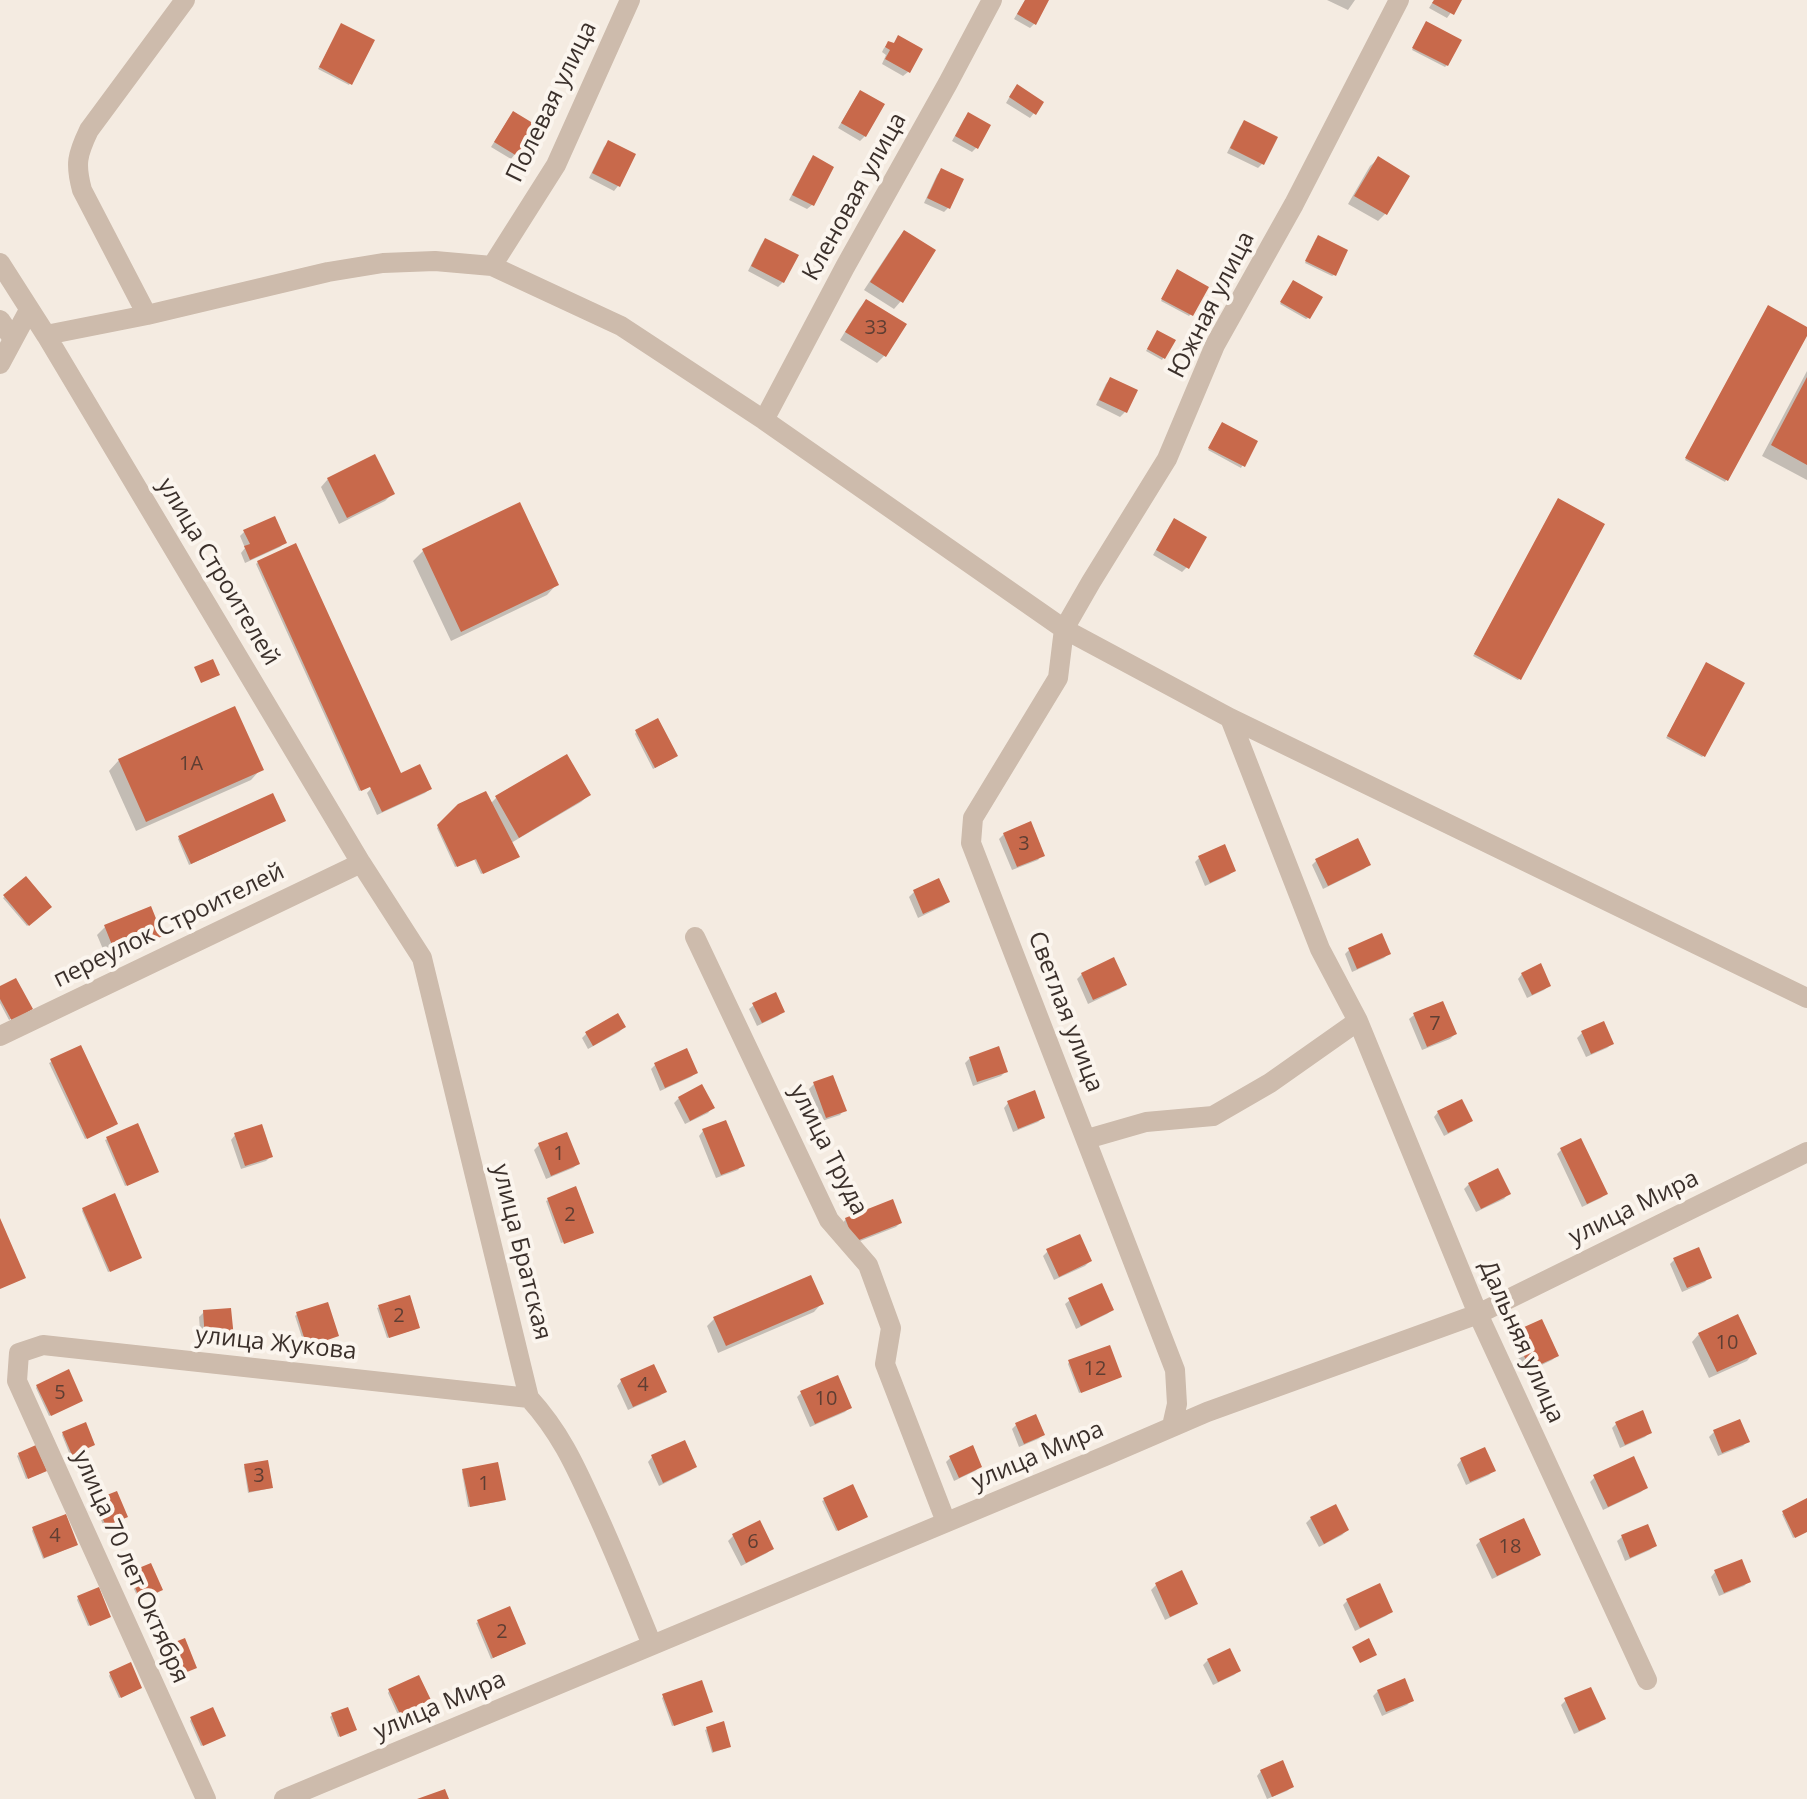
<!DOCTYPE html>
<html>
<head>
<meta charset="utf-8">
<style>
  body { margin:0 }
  canvas { display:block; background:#f4ebe1 }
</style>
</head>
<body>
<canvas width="1807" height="1799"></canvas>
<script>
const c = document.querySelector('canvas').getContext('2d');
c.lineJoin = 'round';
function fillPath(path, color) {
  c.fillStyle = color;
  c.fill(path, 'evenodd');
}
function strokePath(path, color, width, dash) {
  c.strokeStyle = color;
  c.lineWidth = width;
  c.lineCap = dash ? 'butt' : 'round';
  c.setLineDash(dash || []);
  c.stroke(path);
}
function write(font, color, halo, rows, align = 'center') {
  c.font = font + ' "Open Sans",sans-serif';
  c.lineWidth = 8;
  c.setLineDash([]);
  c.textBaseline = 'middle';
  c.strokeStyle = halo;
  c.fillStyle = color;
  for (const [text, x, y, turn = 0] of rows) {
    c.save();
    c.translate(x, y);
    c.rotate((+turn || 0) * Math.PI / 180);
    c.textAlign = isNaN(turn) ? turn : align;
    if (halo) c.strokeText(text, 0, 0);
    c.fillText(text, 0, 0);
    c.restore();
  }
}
const shadow = new Path2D(`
  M1025 0H1047L1035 23 1030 28 1014 19Z
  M1327 0H1355L1348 10Z
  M1434 0H1460L1447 18 1429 8Z
  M1425 26 1447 65 1445 67 1412 50Z
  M340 27 350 83 349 85 318 69Z
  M899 37 908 72 903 76 882 64 886 55 882 52 884 48 889 43 892 45Z
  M1013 91 1034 113 1030 118 1006 103Z
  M860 93 865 136 860 141 838 128 856 97Z
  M969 114 976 148 972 152 952 141 964 119Z
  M509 118 515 154 511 159 491 147Z
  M1244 123 1262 164 1258 168 1227 153 1240 127Z
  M609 142 618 186 614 191 589 178 604 147Z
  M813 158 812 205 807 209 789 200 809 162Z
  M1378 159 1407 176 1385 214 1378 221 1348 204 1370 166Z
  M941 170 948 208 944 212 924 203 937 175Z
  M904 232 901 301 894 309 864 290 897 240Z
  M1316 239 1334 275 1332 276 1305 263Z
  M765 240 783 282 778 287 748 271 761 245Z
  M1176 274 1191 314 1189 316 1161 301Z
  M1292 284 1308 318 1306 319 1280 304Z
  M866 301 884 356 877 363 840 340 859 309Z
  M1766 310 1807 329V332L1725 482 1685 460Z
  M1156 334 1174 341 1162 360 1146 351Z
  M1807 371V480L1762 456Z
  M1110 379 1125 412 1120 417 1096 405 1106 384Z
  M1220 426 1256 442 1241 468 1208 450Z
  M328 479 392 494 385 501 339 524 321 487Z
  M1557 503 1519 679 1518 680 1473 656Z
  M1170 525 1187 567 1182 572 1153 555Z
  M244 532 285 542 280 547 245 563 241 553 245 548 240 536Z
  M423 551 557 584 547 595 451 641 413 561Z
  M258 562 400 776 430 789 425 793 377 815 367 793 375 784 359 791 256 564Z
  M1705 666 1703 756 1702 757 1666 738Z
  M636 732 674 758 653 769 635 734Z
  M119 760 261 769 251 780 136 831 109 771Z
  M589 795 581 802 511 843 516 858 481 874 474 859 455 867 437 828 459 805 491 803 496 798Z
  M282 822 189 865 178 839 179 838Z
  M1004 834 1042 855 1038 860 1012 870 999 839Z
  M1199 858 1234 870 1229 875 1205 886 1195 862Z
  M1316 861 1368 865 1364 869 1323 889 1312 865Z
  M26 879 49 907 27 926 3 898Z
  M938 881 948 902 943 906 918 918 909 897 914 892Z
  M149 908 161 935 153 943 108 961 97 935 105 927Z
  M1349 950 1389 953 1384 958 1352 972 1345 954Z
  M1082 974 1124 985 1120 989 1088 1004 1077 979Z
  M1522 974 1549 986 1544 990 1527 998 1518 979Z
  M0 989 30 1009 9 1020 0 1003Z
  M754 1005 783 1011 778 1016 757 1026 749 1009Z
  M1414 1015 1455 1034 1450 1039 1422 1050 1409 1019Z
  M624 1027 619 1032 588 1049 582 1038 587 1033Z
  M1582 1033 1612 1044 1607 1048 1586 1057 1577 1038Z
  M80 1047 114 1126 85 1139 49 1063Z
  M970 1058 1006 1071 1001 1076 973 1086 965 1063Z
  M656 1064 696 1073 691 1077 660 1091 651 1069Z
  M814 1084 844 1110 840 1115 822 1121 809 1089Z
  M679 1098 712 1108 708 1113 685 1124 674 1103Z
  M1008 1103 1043 1117 1038 1122 1013 1132 1004 1108Z
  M1438 1112 1470 1121 1466 1125 1444 1136 1434 1117Z
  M703 1131 742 1165 738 1170 716 1178 699 1136Z
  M235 1135 271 1156 266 1161 241 1169 231 1140Z
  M107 1139 155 1173 125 1186 105 1140Z
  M539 1145 578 1164 573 1168 546 1179 534 1150Z
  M1561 1150 1605 1194 1601 1198 1582 1207 1557 1154Z
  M1469 1184 1508 1194 1504 1199 1476 1212 1464 1189Z
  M548 1200 591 1232 561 1243 546 1201Z
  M83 1209 138 1259 108 1272 82 1211Z
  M846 1219 900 1223 896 1227 850 1245 842 1224Z
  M1048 1251 1090 1261 1085 1266 1054 1280 1043 1256Z
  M1675 1259 1709 1277 1705 1282 1682 1292 1670 1264Z
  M1070 1300 1112 1310 1107 1314 1076 1329 1065 1304Z
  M821 1304 814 1312 718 1353 707 1326 714 1319Z
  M379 1307 416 1329 387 1338 377 1308Z
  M204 1312 232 1338 227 1342 201 1344 199 1317Z
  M297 1314 336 1336 305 1347 295 1316Z
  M1514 1334 1557 1356 1552 1360 1525 1373 1510 1338Z
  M1699 1334 1754 1353 1747 1361 1709 1378 1692 1342Z
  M1069 1362 1118 1378 1079 1393 1068 1364Z
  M621 1381 664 1391 660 1396 628 1410 617 1386Z
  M37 1386 79 1402 49 1416 36 1388Z
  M802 1392 849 1408 845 1412 810 1427 797 1397Z
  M1616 1424 1650 1432 1645 1437 1620 1448 1612 1428Z
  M1016 1425 1043 1435 1038 1439 1019 1447 1012 1429Z
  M1714 1432 1748 1441 1743 1446 1718 1456 1709 1437Z
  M63 1433 91 1446 70 1455 62 1435Z
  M19 1454 42 1473 26 1479 17 1456Z
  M652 1457 695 1467 690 1471 659 1486 648 1462Z
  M950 1458 980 1467 975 1471 954 1481 946 1462Z
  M1461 1460 1493 1471 1489 1475 1466 1485 1457 1465Z
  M245 1466 271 1488 248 1493 244 1467Z
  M463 1471 502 1501 468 1507 462 1472Z
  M1595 1477 1646 1487 1641 1492 1603 1510 1590 1482Z
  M824 1500 864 1518 836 1531 822 1501Z
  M1807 1501V1531L1793 1538 1782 1514Z
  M96 1502 124 1518 104 1527 94 1503Z
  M1311 1518 1347 1530 1342 1535 1319 1547 1306 1523Z
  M759 1523 772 1548 767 1553 741 1566 728 1541 733 1536Z
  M33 1529 74 1546 43 1559 32 1531Z
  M1622 1537 1655 1546 1650 1550 1625 1561 1617 1541Z
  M1481 1540 1538 1554 1534 1559 1492 1579 1476 1545Z
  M1715 1572 1749 1581 1744 1586 1719 1596 1711 1577Z
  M1181 1573 1195 1603 1190 1608 1165 1620 1151 1590 1156 1585Z
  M130 1574 159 1592 139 1600 128 1576Z
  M78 1598 107 1618 88 1626 77 1600Z
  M1347 1601 1391 1612 1386 1616 1355 1631 1343 1605Z
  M478 1622 522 1645 491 1659 476 1623Z
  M184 1640 193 1669 170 1679 159 1652Z
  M1208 1660 1239 1671 1234 1675 1213 1685 1203 1665Z
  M110 1674 138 1690 119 1698 109 1676Z
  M389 1691 427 1701 398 1715 388 1693Z
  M1378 1691 1412 1700 1407 1705 1382 1716 1373 1696Z
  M664 1696 709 1713 672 1726 662 1698Z
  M1566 1700 1603 1719 1599 1723 1574 1734 1561 1705Z
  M332 1715 353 1731 338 1737 330 1717Z
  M191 1719 222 1737 201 1746 190 1721Z
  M707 1729 727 1748 712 1753 705 1730Z
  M1261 1771 1292 1787 1287 1791 1267 1799 1257 1776Z`);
const building = new Path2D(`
  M1025 0H1049L1036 25 1017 14Z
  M1434 0H1462L1454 15 1432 3Z
  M1426 21 1462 40 1448 66 1412 48Z
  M341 23 375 40 352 85 319 67Z
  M898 35 923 49 910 73 885 59 890 50 885 47 888 41 894 43Z
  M1017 84 1044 102 1036 115 1009 97Z
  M860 90 885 104 866 137 841 123Z
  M513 111 536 125 517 156 494 142Z
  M968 112 991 125 978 149 955 136Z
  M1244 120 1278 137 1264 165 1230 148Z
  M608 140 636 154 620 187 592 173Z
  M813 155 834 167 814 206 792 195Z
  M1378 156 1410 176 1387 215 1354 196Z
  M941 168 964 179 950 209 927 198Z
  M904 230 936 250 903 303 870 282Z
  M1318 235 1348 250 1336 276 1305 261Z
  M765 238 799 255 784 283 751 266Z
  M1177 269 1209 287 1193 316 1161 299Z
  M1293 280 1323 297 1310 319 1280 302Z
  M866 299 907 324 886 357 845 332Z
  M1768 305 1807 327V336L1728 481 1685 458Z
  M1157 330 1176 340 1165 359 1147 349Z
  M1110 377 1138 390 1127 413 1099 400Z
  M1807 377V465L1771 445Z
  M1222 422 1258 441 1245 467 1208 448Z
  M375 454 395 494 347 518 327 478Z
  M1558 498 1605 524 1521 680 1474 654Z
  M520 502 559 585 461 632 422 549Z
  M275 516 287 543 250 560 244 546 250 544 243 530Z
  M1174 518 1207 537 1189 569 1156 550Z
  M296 543 401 773 420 764 432 789 382 812 370 787 361 791 257 561Z
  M213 659 220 675 201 683 194 667Z
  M1706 662 1745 683 1705 757 1667 736Z
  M235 706 264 770 146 822 118 759Z
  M658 718 678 756 655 768 635 730Z
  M567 754 591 795 519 838 495 796Z
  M486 791 520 857 483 874 476 859 457 867 437 825 458 804Z
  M273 793 286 821 191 864 178 836Z
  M1031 821 1045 856 1017 867 1003 833Z
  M1358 838 1371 865 1328 886 1315 859Z
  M1225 844 1236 871 1210 883 1198 856Z
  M26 876 52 907 29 926 3 895Z
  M939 878 950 902 923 914 913 890Z
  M151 906 163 936 116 955 104 925Z
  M1382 933 1391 954 1357 969 1348 948Z
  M1114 957 1127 985 1093 1000 1081 973Z
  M1541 963 1551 986 1532 995 1521 973Z
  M16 978 33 1009 12 1021 0 999V986Z
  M776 992 785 1012 762 1023 752 1003Z
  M1443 1001 1457 1034 1427 1047 1413 1013Z
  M618 1013 626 1027 593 1046 585 1032Z
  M1604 1021 1614 1044 1591 1054 1581 1031Z
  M81 1045 118 1124 87 1139 50 1059Z
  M999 1046 1008 1072 977 1082 969 1057Z
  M687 1048 698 1073 665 1088 654 1063Z
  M833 1075 847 1111 826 1118 813 1082Z
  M702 1084 715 1108 690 1121 678 1097Z
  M1035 1090 1045 1118 1018 1129 1007 1101Z
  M1462 1099 1473 1121 1448 1133 1437 1111Z
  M726 1120 745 1166 721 1175 702 1129Z
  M138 1123 159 1172 127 1186 106 1137Z
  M262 1124 273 1157 245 1166 234 1133Z
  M567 1132 580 1164 551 1176 538 1143Z
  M1581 1138 1608 1194 1587 1204 1560 1148Z
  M1498 1168 1511 1194 1481 1209 1468 1183Z
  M576 1186 594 1233 564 1244 547 1198Z
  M115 1193 142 1258 110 1272 82 1208Z
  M893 1199 902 1223 854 1242 845 1218Z
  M0 1218 26 1278 0 1289Z
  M1080 1234 1092 1261 1059 1277 1046 1249Z
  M1699 1247 1712 1278 1687 1288 1673 1258Z
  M811 1275 824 1304 726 1346 713 1317Z
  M1102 1283 1114 1310 1081 1326 1068 1298Z
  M410 1295 420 1328 389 1338 378 1305Z
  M328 1302 339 1336 307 1347 296 1312Z
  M231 1308 234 1338 205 1340 203 1310Z
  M1738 1314 1757 1354 1717 1372 1698 1333Z
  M1542 1319 1559 1356 1530 1369 1513 1332Z
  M1110 1345 1122 1377 1081 1393 1068 1360Z
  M654 1364 667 1392 633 1407 620 1379Z
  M69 1369 83 1401 51 1416 36 1385Z
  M838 1375 852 1408 815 1424 800 1391Z
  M1643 1410 1652 1433 1625 1445 1615 1422Z
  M1036 1414 1045 1435 1024 1444 1015 1423Z
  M1740 1419 1750 1442 1722 1453 1713 1430Z
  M86 1422 95 1445 72 1455 62 1432Z
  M685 1440 697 1467 663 1483 651 1455Z
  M36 1445 47 1471 28 1479 18 1453Z
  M973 1445 982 1467 959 1478 949 1456Z
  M1485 1447 1496 1471 1470 1482 1460 1458Z
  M1634 1456 1648 1488 1608 1507 1593 1475Z
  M268 1460 273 1488 249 1492 244 1464Z
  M498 1462 506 1500 470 1507 462 1469Z
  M853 1484 868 1517 838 1531 823 1498Z
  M117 1491 128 1517 106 1526 94 1500Z
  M1807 1498V1532L1795 1538 1782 1511Z
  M1336 1504 1349 1530 1324 1544 1310 1517Z
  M66 1514 78 1545 44 1558 32 1527Z
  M1524 1518 1541 1555 1497 1576 1479 1539Z
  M760 1520 774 1549 746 1563 732 1534Z
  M1648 1524 1657 1546 1630 1558 1621 1535Z
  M1742 1559 1751 1582 1724 1593 1714 1570Z
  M151 1563 163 1590 140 1600 129 1572Z
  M1182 1570 1198 1604 1170 1617 1155 1583Z
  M1380 1583 1393 1612 1360 1628 1346 1599Z
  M99 1587 111 1617 90 1626 77 1596Z
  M510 1606 526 1644 493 1658 477 1620Z
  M185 1638 197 1668 172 1678 160 1648Z
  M1369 1638 1377 1655 1360 1663 1352 1647Z
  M1230 1648 1241 1671 1218 1682 1207 1659Z
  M131 1662 142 1688 121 1698 109 1672Z
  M419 1675 431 1700 400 1714 388 1689Z
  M1405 1678 1414 1701 1386 1712 1377 1690Z
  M702 1680 713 1712 674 1726 662 1694Z
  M1591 1687 1606 1719 1579 1731 1564 1698Z
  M213 1707 226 1736 203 1746 190 1717Z
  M348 1707 357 1730 340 1737 331 1713Z
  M724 1721 731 1747 713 1752 706 1727Z
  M1283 1760 1294 1787 1272 1797 1260 1770Z
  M445 1789 449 1799H417Z`);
const minor = new Path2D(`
  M0 263 46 335 361 863 422 958 529 1398C559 1431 574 1463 592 1503 614 1550 633 1598 652 1645
  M492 266 556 165 630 0
  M147 315 82 190C75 164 77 155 89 130L185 0
  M0 320 13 339
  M46 335 147 315 328 272 383 263 435 261 492 266 621 326 764 420 1064 629 1230 718 1807 998
  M0 364 29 310
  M764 420 845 267 948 83 992 0
  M695 937 829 1220 868 1265 891 1328 885 1364 946 1522
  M1358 1021 1478 1314 1647 1680
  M0 1036 361 863
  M1087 1139 1146 1122 1213 1116 1270 1083 1358 1021 1320 949 1230 718
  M1172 1426 1177 1404 1175 1370 971 843 973 818 1058 678 1064 629 1091 582 1167 459 1215 345 1294 204 1399 0
  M206 1799 17 1381 19 1353 43 1345 529 1398
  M284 1799 1105 1456 1207 1412 1478 1314 1807 1152`);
const numberNames = [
  ["33",876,328],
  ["1А",191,764],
  ["3",1024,844],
  ["7",1435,1024],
  ["1",559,1154],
  ["2",570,1215],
  ["2",399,1316],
  ["10",1727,1343],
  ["12",1095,1369],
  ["4",643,1385],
  ["5",60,1393],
  ["10",826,1399],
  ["3",259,1476],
  ["1",484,1484],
  ["4",55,1536],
  ["6",753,1542],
  ["18",1510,1547],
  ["2",502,1632]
];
const streetNames = [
  ["Полевая улица",552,102,-64],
  ["Кленовая улица",855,197,-61],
  ["Южная улица",1212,305,-63],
  ["улица Строителей",218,572,59],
  ["переулок Строителей",169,926,-26],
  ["Светлая улица",1065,1012,69],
  ["улица Труда",828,1150,63],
  ["улица Мира",1634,1208,-26],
  ["улица Братская",521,1252,76],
  ["Дальняя улица",1521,1342,66],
  ["улица Жукова",276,1344,6],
  ["улица Мира",1038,1456,-23],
  ["улица 70 лет Октября",130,1567,66],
  ["улица Мира",440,1706,-23]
];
fillPath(shadow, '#0003');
fillPath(building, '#c8694b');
strokePath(minor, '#cdbbac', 20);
write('20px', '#5e3e33', null, numberNames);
write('24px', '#3b302b', '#fbf5ee', streetNames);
</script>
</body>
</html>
